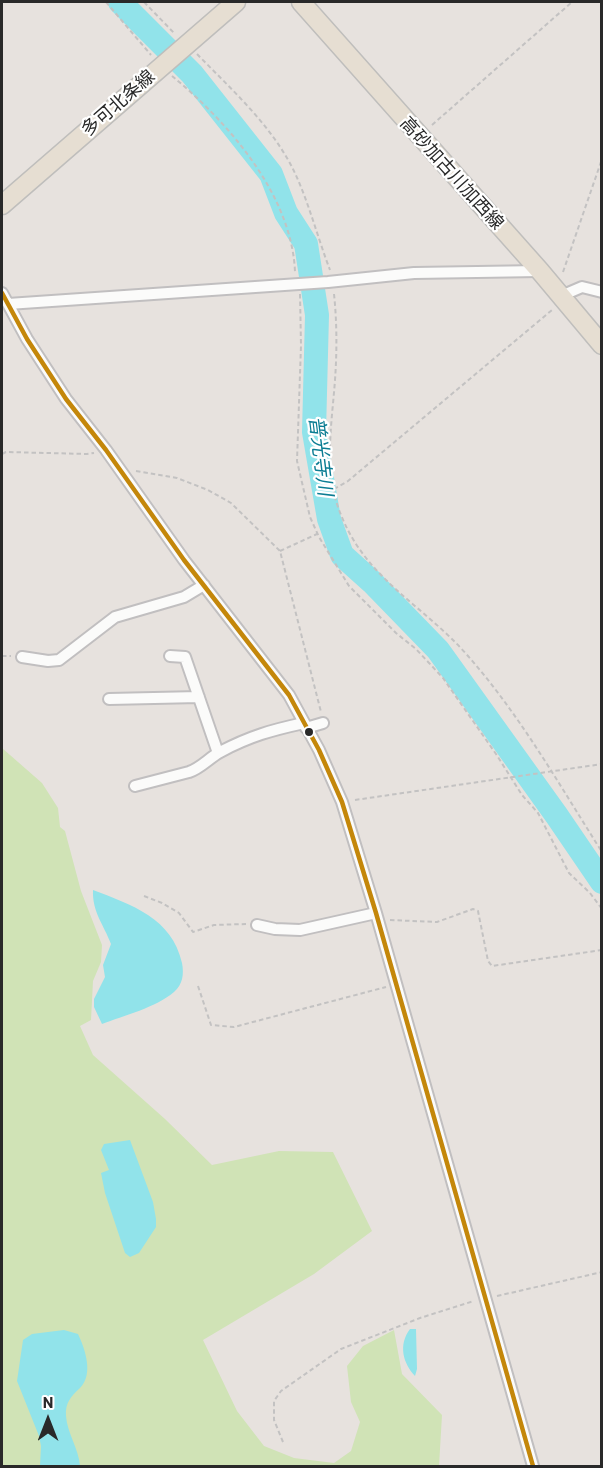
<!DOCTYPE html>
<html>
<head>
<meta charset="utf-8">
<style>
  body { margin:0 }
  #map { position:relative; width:603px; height:1468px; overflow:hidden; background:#e7e2de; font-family:Barlow,sans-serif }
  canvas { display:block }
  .frame { position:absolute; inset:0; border:3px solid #292929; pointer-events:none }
  .north { position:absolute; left:18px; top:1390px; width:60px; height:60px; -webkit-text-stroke:4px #fff; paint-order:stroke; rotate:0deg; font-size:16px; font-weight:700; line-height:24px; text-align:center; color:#292929 }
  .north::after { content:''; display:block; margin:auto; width:21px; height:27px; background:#292929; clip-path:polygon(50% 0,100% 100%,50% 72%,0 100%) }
</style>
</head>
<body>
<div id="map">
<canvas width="603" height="1468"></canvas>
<div class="frame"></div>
<div class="north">N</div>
</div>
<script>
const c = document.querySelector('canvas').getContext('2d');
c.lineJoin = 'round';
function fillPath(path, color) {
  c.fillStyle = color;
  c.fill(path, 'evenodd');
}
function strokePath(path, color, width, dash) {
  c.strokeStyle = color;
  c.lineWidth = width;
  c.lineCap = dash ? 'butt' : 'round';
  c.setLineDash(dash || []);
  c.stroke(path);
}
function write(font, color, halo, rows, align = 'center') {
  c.font = font + ' Barlow,"Noto Sans JP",sans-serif';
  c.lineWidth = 4.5;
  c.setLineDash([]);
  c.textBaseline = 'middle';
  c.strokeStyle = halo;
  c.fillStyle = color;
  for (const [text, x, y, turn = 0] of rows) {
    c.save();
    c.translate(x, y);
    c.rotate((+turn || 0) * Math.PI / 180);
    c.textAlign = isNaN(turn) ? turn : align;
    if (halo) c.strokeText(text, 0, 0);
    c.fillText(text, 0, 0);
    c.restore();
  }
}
const green = new Path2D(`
  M2 748 42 783 58 808 60 827 65 831 81 891 102 945 101 962 93 981 91 1020 80 1026 93 1055 165 1119 212 1165 279 1151 333 1152 372 1231 314 1274 203 1340 237 1411 264 1446 294 1458 334 1463 351 1451 360 1422 351 1402 347 1366 363 1346 394 1330 402 1374 442 1415 439 1466H2Z`);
const water = new Path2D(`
  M93 890C132 905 172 918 182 963 184 974 183 984 174 992 157 1007 123 1016 102 1024L94 1007V999L105 977 103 965 111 944C104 925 92 912 93 890Z
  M130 1140 153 1202 156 1219V1227L139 1253 130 1257 125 1253 105 1193 101 1173 109 1170 101 1150 104 1144Z
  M410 1329H416L417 1369 415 1376C403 1363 398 1345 410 1329Z
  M64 1330 78 1334C85 1349 94 1374 80 1388 71 1396 65 1403 66 1416 67 1433 79 1449 80 1466H40L41 1446 39 1436 17 1381 23 1340 32 1334Z`);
const river = new Path2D(`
  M120 2 192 74 271 174 286 213 306 244 317 315 314 432 329 519 342 555 372 582 438 650 557 816 602 882`);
const path = new Path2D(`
  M106 2 151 55
  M144 2 175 34
  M197 54C231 89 269 123 292 167 308 199 317 236 330 270
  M172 76C228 122 292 195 295 272
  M432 125 572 2
  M563 272 602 159
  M300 294 301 345 297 461 310 517 319 537 349 586 396 633 416 649 443 678 496 754 522 795 538 813 569 873 590 893 602 909
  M334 294C337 322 337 352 335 380 332 422 324 466 338 507 363 579 422 603 468 656 520 715 560 786 602 852
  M2 454 6 452 87 454 94 453
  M136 471 177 478 208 490 231 503 280 551 321 712
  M334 489 348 481 552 310
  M280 551 317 534
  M2 656H11
  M355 800 602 764
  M144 896 162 903 179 913 193 932 214 925 246 924
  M390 920 437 922 473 909 478 911 488 961 492 966 602 950
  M198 986 211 1025 234 1027 386 987
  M497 1296 602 1272
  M283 1442 274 1420V1401L281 1391 341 1349 420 1318 474 1301`);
const street = new Path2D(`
  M2 293 27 339 66 399 106 450 184 560 289 695 319 750 342 802 376 913 533 1466
  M561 296 582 287 602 292
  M8 304 328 282 414 273 540 271
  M170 656 185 657 218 753
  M22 657 48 661 59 660 115 617 184 597 204 585
  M109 699 199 697
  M306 728 323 723
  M135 786 189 772C201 768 209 758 220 752 250 736 272 730 304 723
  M257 925 275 929 300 930 376 913`);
const primary = new Path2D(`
  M301 2 540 271 602 345
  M2 205 236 2`);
const bus1 = new Path2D(`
  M2 293 27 339 66 399 106 450 184 560 289 695 319 750 342 802 376 913 533 1466`);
const markers = [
  [309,732,5,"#292929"]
];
const streetNames = [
  ["多可北条線",118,103,-41],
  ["高砂加古川加西線",452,173,48]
];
const waterNames = [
  ["普光寺川",321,456,83]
];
fillPath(green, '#d0e3b6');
fillPath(water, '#91e3ea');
strokePath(river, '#91e3ea', 24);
strokePath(street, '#c1bfc0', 14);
strokePath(primary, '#bfbebc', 21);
strokePath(path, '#c3c2c2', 2, [4.5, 3]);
strokePath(street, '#fbfbfa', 10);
strokePath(primary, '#e6ded2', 18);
strokePath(bus1, '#c4870a', 4.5);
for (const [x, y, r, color] of markers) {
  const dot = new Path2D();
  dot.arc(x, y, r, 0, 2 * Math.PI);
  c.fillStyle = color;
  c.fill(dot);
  strokePath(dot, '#fff', 2);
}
write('18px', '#292929', '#fff', streetNames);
write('italic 20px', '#0c7d93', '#fff', waterNames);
</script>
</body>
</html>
